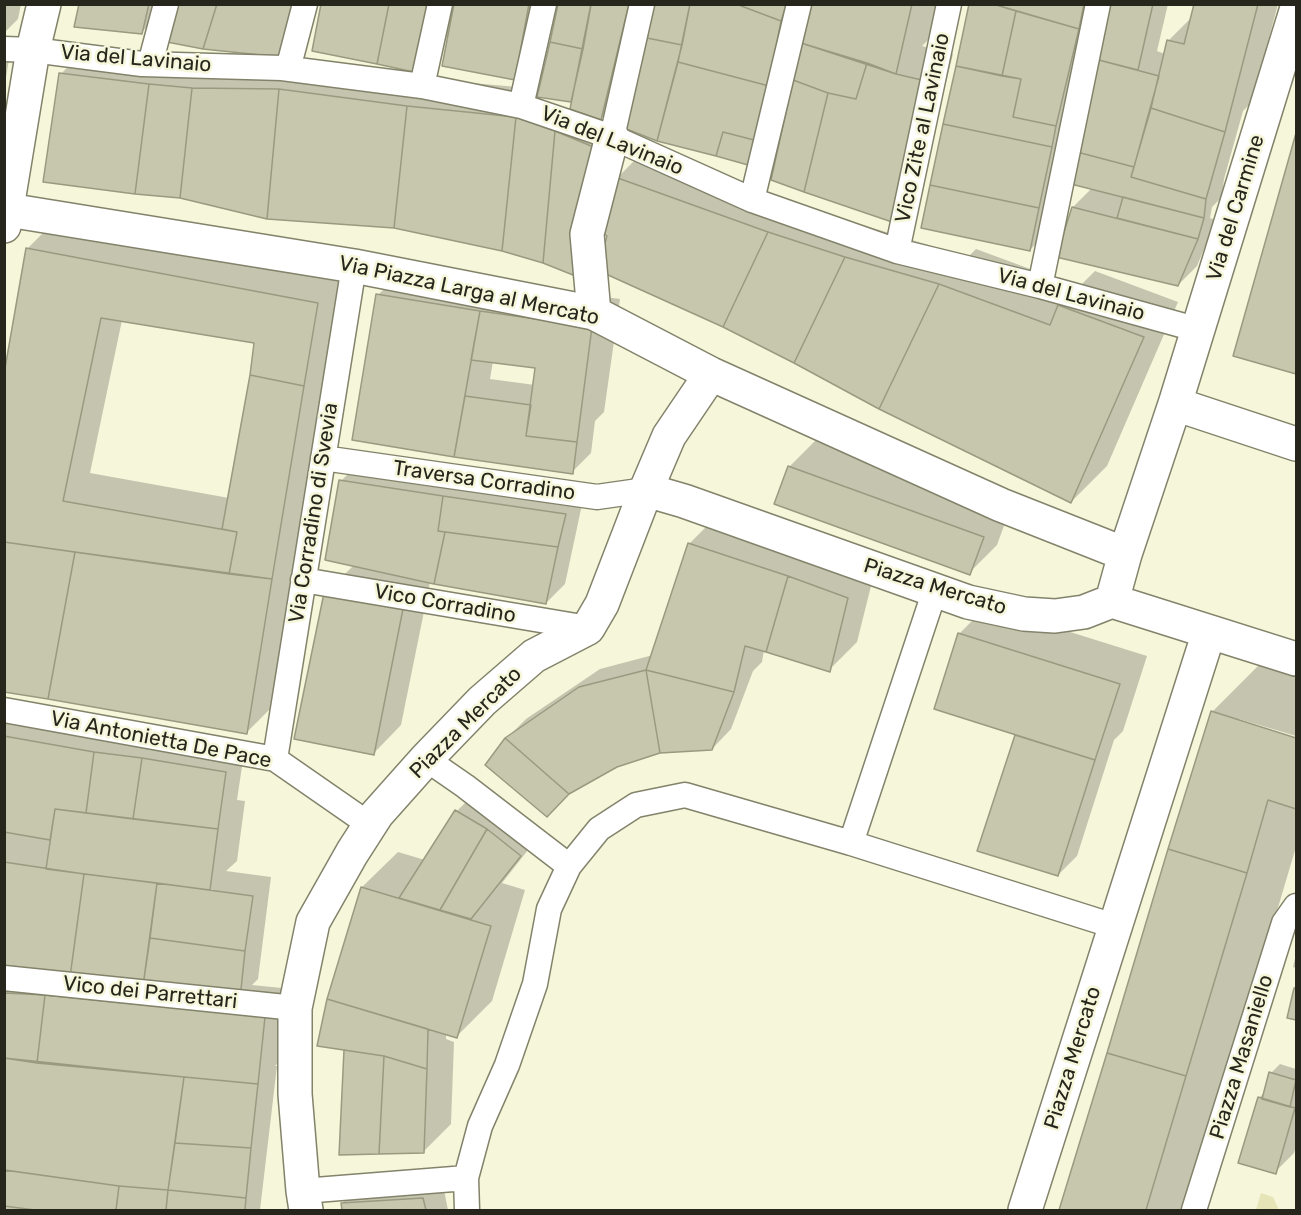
<!DOCTYPE html>
<html>
<head>
<meta charset="utf-8">
<style>
  body { margin:0 }
  #map { position:relative; width:1301px; height:1215px; overflow:hidden; background:#f6f6db; font-family:Rubik,sans-serif }
  canvas { display:block }
  .frame { position:absolute; inset:0; border:6px solid #26261c; pointer-events:none }
</style>
</head>
<body>
<div id="map">
<canvas width="1301" height="1215"></canvas>
<div class="frame"></div>
</div>
<script>
const c = document.querySelector('canvas').getContext('2d');
c.lineJoin = 'round';
function fillPath(path, color) {
  c.fillStyle = color;
  c.fill(path, 'evenodd');
}
function strokePath(path, color, width, dash) {
  c.strokeStyle = color;
  c.lineWidth = width;
  c.lineCap = dash ? 'butt' : 'round';
  c.setLineDash(dash || []);
  c.stroke(path);
}
function write(font, color, halo, rows, align = 'center') {
  c.font = font + ' Rubik,sans-serif';
  c.lineWidth = 5;
  c.setLineDash([]);
  c.textBaseline = 'middle';
  c.strokeStyle = halo;
  c.fillStyle = color;
  for (const [text, x, y, turn = 0] of rows) {
    c.save();
    c.translate(x, y);
    c.rotate((+turn || 0) * Math.PI / 180);
    c.textAlign = isNaN(turn) ? turn : align;
    if (halo) c.strokeText(text, 0, 0);
    c.fillText(text, 0, 0);
    c.restore();
  }
}
const green = new Path2D(`
  M1261 1193 1273 1197 1279 1210H1256Z`);
const shadow = new Path2D(`
  M4 4H21L18 19 4 33Z
  M80 4H169L142 32Z
  M323 4H551L515 78 450 34 414 70Z
  M559 4H642L620 99 601 118 573 97 570 101 542 96 541 101 614 129 595 208 61 74 88 46 176 57 540 89Z
  M656 4H799L757 154 748 163 658 139 626 127Z
  M813 4H938L931 37 922 46 953 54 919 192Z
  M970 4H1101L1049 230 1030 250Z
  M1108 4H1168L1157 51 1165 54 1168 41 1193 16 1196 4H1278L1252 102 1243 111 1224 179 1222 197 1212 207 1210 218 1216 220 1197 266 1178 285 1073 207 1092 188 1073 183Z
  M4 53H10L4 90Z
  M1296 137V372L1235 355Z
  M645 150 797 205 968 257 976 249 1079 287 1095 271 1178 302 1107 466 1071 502 609 235 617 178Z
  M55 221 345 275 282 697 246 733 50 697 27 249ZM122 320 256 342 229 498 90 473Z
  M406 267 508 284 620 299 604 412 595 421 591 453 572 472 354 439 378 295ZM493 361 537 367 535 385 490 379Z
  M817 439 1010 509 997 545 969 573 789 467Z
  M369 453 584 495 565 584 546 603 430 582 401 725 374 753 325 594 354 565 341 481Z
  M717 516 875 570 857 642 829 670 764 650 762 662 753 671 731 729 712 749 506 739 526 719 600 669 653 655 689 544Z
  M987 606 1147 656 1123 731 1114 740 1077 856 1058 875 1016 736 1018 734 959 634Z
  M1259 665 1296 677V736L1239 719V722L1296 739V847L1188 1210H1060L1212 712Z
  M4 705 244 753 237 800 245 801 237 861 226 871 271 877 258 979 252 985 292 989 286 1055 275 1066H277L260 1210H4Z
  M476 792 539 836 502 883 525 890 492 1001 457 1036 446 1033V1039L454 1042 451 1124 423 1152 346 1049 329 999 362 887 398 852 425 860 457 811Z
  M1296 954V968L1293 967Z
  M1280 1064 1296 1069V1146L1294 1153 1275 1172 1259 1098 1265 1092 1271 1073Z
  M442 1180 448 1210H344L342 1203 361 1185Z`);
const building = new Path2D(`
  M79 4H149L142 34 74 27Z
  M176 4H217L203 49 167 42Z
  M217 4H294L280 57 203 49Z
  M321 4H389L377 64 312 51Z
  M389 4H428L414 72 377 64Z
  M454 4H529L515 80 442 66Z
  M558 4 591 5 583 49 550 42Z
  M629 4 601 120 570 109 591 4Z
  M654 4H690L682 45 647 38Z
  M690 4H736L781 21 769 86 678 62Z
  M736 4H787L781 21Z
  M811 4H912L896 74 801 43Z
  M969 4H993L1016 11 1002 76 956 66Z
  M993 4H1084L1079 29Z
  M1107 4H1153L1138 70 1095 59Z
  M1194 4H1258L1225 132 1151 108 1167 40 1184 44Z
  M1016 11 1079 29 1056 126 1013 117 1021 79 1002 76Z
  M647 38 682 45 657 141 624 128Z
  M550 42 583 49 571 102 537 97Z
  M801 43 867 63 856 99 828 93 793 80Z
  M1095 59 1159 76 1134 167 1077 152Z
  M678 62 769 86 754 140 723 132 716 156 657 141Z
  M867 63 896 74 926 81 892 222 804 192 828 93 856 99Z
  M956 66 1021 79 1013 117 1056 126 1052 147 943 124Z
  M59 73 149 84 135 194 43 182Z
  M793 80 828 93 804 192 771 180Z
  M149 84 192 88 180 198 135 194Z
  M192 88 279 89 267 219 180 198Z
  M279 89 407 106 394 228 267 219Z
  M407 106 516 117 502 251 394 228Z
  M1151 108 1225 132 1206 199 1131 177Z
  M516 117 555 131 543 263 502 251Z
  M943 124 1052 147 1039 208 930 185Z
  M555 131 596 148 578 277 543 263Z
  M723 132 754 140 748 165 716 156Z
  M1296 133V374L1233 356Z
  M1077 152 1134 167 1131 177 1206 199 1204 218 1071 184Z
  M615 177 768 232 723 327 597 270 607 236 596 228Z
  M930 185 1039 208 1030 251 921 228Z
  M1123 197 1204 218 1198 239 1117 218Z
  M1072 207 1198 239 1178 286 1056 257Z
  M768 232 845 257 794 363 723 327Z
  M26 248 318 303 304 386 250 375 254 343 101 318 63 501 237 532 229 574 4 542V374Z
  M845 257 939 284 879 409 794 363Z
  M939 284 1050 325 1058 305 1144 337 1071 503 879 409Z
  M376 294 480 311 454 457 352 440Z
  M480 311 592 327 577 442 526 436 535 368 471 360Z
  M250 375 304 386 272 579 229 574 237 532 222 529Z
  M465 396 531 405 526 436 577 442 573 474 454 457Z
  M788 466 984 537 970 575 774 504Z
  M339 480 443 496 438 531 445 532 434 584 325 560Z
  M443 496 566 514 558 547 438 531Z
  M445 532 558 547 546 604 434 584Z
  M4 542 75 552 48 699 4 692Z
  M688 543 788 576 766 652 745 646 734 692 646 670Z
  M75 552 272 579 247 734 48 699Z
  M788 576 848 598 830 672 766 652Z
  M324 593 403 609 374 755 294 739Z
  M958 633 1120 684 1095 760 934 709Z
  M646 670 734 692 712 750 660 753Z
  M646 670 660 753 617 767 569 794 505 738 579 687Z
  M1211 711 1296 738V809L1268 800 1247 873 1168 849Z
  M1015 735 1095 760 1058 876 977 851Z
  M4 736 94 752 86 813 55 809 50 840 4 832Z
  M505 738 569 794 547 817 485 765Z
  M94 752 142 758 133 819 86 813Z
  M142 758 226 772 218 829 133 819Z
  M55 809 218 829 210 890 46 869Z
  M455 810 487 829 440 910 399 898Z
  M487 829 521 856 471 919 440 910Z
  M1168 849 1247 873 1186 1076 1107 1053Z
  M4 862 84 874 70 977 4 968Z
  M84 874 157 883 143 986 70 977Z
  M157 883 253 896 245 951 150 938Z
  M361 887 491 926 457 1038 327 999Z
  M150 938 245 951 240 999 143 986Z
  M1294 988H1296V1020L1287 1018Z
  M4 993 45 995 37 1063 4 1058Z
  M45 995 265 1017 258 1084 37 1063Z
  M327 999 428 1029 427 1069 384 1056 317 1046Z
  M344 1050 384 1056 379 1154 339 1155Z
  M1107 1053 1186 1076 1146 1210H1059Z
  M384 1056 427 1069 424 1153 379 1154Z
  M4 1058 184 1077 168 1190 119 1186 4 1170Z
  M1269 1072 1296 1080 1290 1107 1262 1099Z
  M184 1077 258 1084 251 1148 175 1143Z
  M1258 1097 1295 1108 1276 1174 1238 1163Z
  M175 1143 251 1148 246 1198 168 1190Z
  M5 1170 119 1186 116 1210H35L4 1206Z
  M119 1186 168 1190 166 1210H116Z
  M168 1190 246 1198 245 1210H166Z
  M423 1198 426 1210H342L341 1203Z
  M4 1206 35 1210H4Z`);
const service = new Path2D(`
  M4 49 33 50 142 64 282 68 422 86 521 106 612 137 752 200 897 251 1040 286 1199 330
  M150 64 166 4
  M288 69 305 4
  M422 86 440 4
  M521 106 544 4
  M612 137 642 4
  M752 200 799 4
  M897 251 949 4
  M1040 286 1098 4
  M323 458 597 497 646 490
  M303 580 588 628
  M4 710 275 759 370 825
  M275 759 354 266
  M426 759 465 786 569 866
  M851 843 935 590
  M4 978 295 1008
  M303 1191 466 1178
  M467 1210 466 1178 480 1126 507 1065 535 984 549 909 569 866 599 829 636 805 685 795 851 843 1114 926
  M1194 1210 1284 923 1296 906`);
const pedestrian = new Path2D(`
  M594 313 587 234 612 137`);
const minor = new Path2D(`
  M8 210 354 266 594 313 711 374 1001 505 1125 554
  M4 226 33 50 44 4
  M1175 404 1296 11
  M646 490 684 501 968 602 1024 614 1055 616 1084 612 1112 601 1296 659
  M1112 601 1125 554 1175 404 1296 444
  M306 1210 303 1191 295 1094V1008L313 922 352 853 377 814 426 759 482 701 534 656 588 628 602 604 646 490 669 436 711 374
  M1025 1210 1209 632`);
const streetNames = [
  ["Via del Lavinaio",136,59,5],
  ["Vico Zite al Lavinaio",923,128,-78],
  ["Via del Lavinaio",612,141,22],
  ["Via del Carmine",1236,208,-73],
  ["Via Piazza Larga al Mercato",469,291,12],
  ["Via del Lavinaio",1071,295,15],
  ["Traversa Corradino",484,481,8],
  ["Via Corradino di Svevia",314,513,-81],
  ["Piazza Mercato",935,587,17],
  ["Vico Corradino",445,604,10],
  ["Piazza Mercato",466,723,-45],
  ["Via Antonietta De Pace",161,740,11],
  ["Vico dei Parrettari",150,993,6],
  ["Piazza Masaniello",1242,1057,-73],
  ["Piazza Mercato",1073,1058,-73]
];
fillPath(green, '#e6e5b8');
fillPath(shadow, '#0003');
fillPath(building, '#c7c7ad');
strokePath(building, '#9a9a81', 1.5);
strokePath(service, '#83836b', 27);
strokePath(pedestrian, '#83836b', 36);
strokePath(minor, '#83836b', 36);
strokePath(service, '#fff', 24);
strokePath(pedestrian, '#fff', 33);
strokePath(minor, '#fff', 33);
write('21px', '#26261c', '#f6f6db', streetNames);
</script>
</body>
</html>
